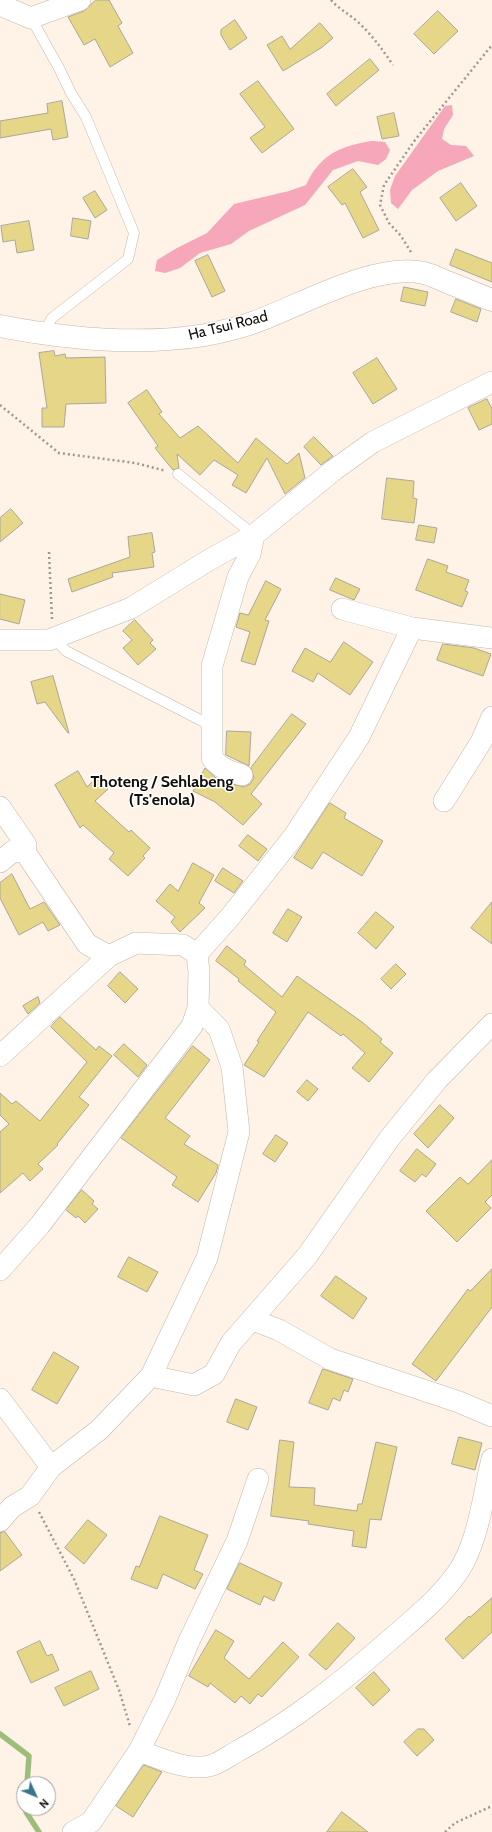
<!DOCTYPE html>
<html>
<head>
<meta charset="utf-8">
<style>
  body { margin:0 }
  #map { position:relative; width:492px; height:1832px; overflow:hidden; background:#fff2e6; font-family:Cabin,sans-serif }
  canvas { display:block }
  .north { position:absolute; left:16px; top:1776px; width:40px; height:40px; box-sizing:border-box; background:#fff; border:1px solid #a09e9d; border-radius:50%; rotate:134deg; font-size:11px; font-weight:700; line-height:16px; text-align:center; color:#110d09 }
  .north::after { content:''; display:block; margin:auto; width:14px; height:18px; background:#38758b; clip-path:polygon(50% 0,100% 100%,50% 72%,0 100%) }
</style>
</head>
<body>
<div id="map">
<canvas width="492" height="1832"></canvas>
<div class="north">N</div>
</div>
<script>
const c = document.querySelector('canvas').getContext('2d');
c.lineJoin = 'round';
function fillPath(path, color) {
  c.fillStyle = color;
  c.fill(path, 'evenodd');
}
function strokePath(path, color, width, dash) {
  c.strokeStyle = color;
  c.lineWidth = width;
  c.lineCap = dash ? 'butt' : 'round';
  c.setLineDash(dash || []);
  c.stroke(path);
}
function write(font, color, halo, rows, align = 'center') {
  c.font = font + ' Cabin,sans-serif';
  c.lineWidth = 3;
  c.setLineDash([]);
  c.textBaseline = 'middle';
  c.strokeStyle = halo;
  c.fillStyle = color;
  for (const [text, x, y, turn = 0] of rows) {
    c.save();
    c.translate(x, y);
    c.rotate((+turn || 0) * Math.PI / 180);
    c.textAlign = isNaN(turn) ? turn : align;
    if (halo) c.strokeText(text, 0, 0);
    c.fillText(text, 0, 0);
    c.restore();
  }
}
const green = new Path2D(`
  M452 105 453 115 444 129 442 139 451 145 466 146 474 156 438 171 412 190 398 209 391 203 390 190 395 176 445 106Z
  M372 141 385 142 390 150 386 159 378 165 358 161 333 170 305 205 249 231 231 244 200 253 180 268 165 273 155 271 157 260 177 248 207 233 234 204 289 191 306 185C309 179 312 172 317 167 330 150 352 144 372 141Z`);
const stream = new Path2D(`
  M0 1734 29 1756 27 1784
  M26 1808V1812L39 1832`);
const building = new Path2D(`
  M96 0H109L122 23 118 26 133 53 110 67 95 39 84 45 68 17 84 11Z
  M438 11 458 31 434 54 414 34Z
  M235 20 247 38 230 50 221 35V30Z
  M320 23 333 38 321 48 283 71 267 45 282 36 290 49Z
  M370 59 379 70 336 106 327 94Z
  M258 81 294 129 262 153 250 138 265 127 240 94Z
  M62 101 68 137 53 140 51 129 0 138V121L48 113 47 104Z
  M394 113 399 136 382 139 377 117Z
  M353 169 367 187 360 192 379 230 363 238 345 203 342 205 328 187Z
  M461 183 477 206 456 221 440 198Z
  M95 191 107 210 95 218 83 198Z
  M73 218 91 221 88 239 71 236Z
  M29 221 34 250 17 253 15 240 3 242 1 226Z
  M456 249 492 263V282L450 265Z
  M208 255 225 291 212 297 195 261Z
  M404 287 428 292 425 306 401 301Z
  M456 299 481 309 477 322 451 312Z
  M54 351 55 356 65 354 66 358 105 357 106 403 66 404 64 427H42V408H47L39 353Z
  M377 358 397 389 373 404 353 373Z
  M147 390 162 412 159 414 180 438 198 426 238 463 256 438 287 464 299 453 305 478 285 494 267 458 246 493 232 485 238 475 214 460 200 475 177 454 179 468 173 470 155 448 158 446 128 403Z
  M487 399 492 409V424L479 430 468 408Z
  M314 437 333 456 321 465 304 447Z
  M387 478 414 481 413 498 417 499 414 523 382 519Z
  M11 509 23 523 0 542V518Z
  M419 525 437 528 434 543 416 540Z
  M152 533 155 552 152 553 154 567 112 573 113 577 72 592 68 579 130 557 128 537Z
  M428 559 448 566 446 572 469 580 465 591 468 592 462 607 416 590Z
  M336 578 360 589 354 600 330 590Z
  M266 581 281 589 265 620 269 621 255 665 241 661 250 632 236 627 240 613 248 615Z
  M0 594 25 600 19 624 0 619Z
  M135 620 153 640 150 643 156 649 138 665 123 648 132 640 123 631Z
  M344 642 373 662 350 695 318 673 313 682 292 671 305 648 330 662Z
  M443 644 474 648 491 654 483 676 437 660Z
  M53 676 69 733H68L45 702 37 704 31 682Z
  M292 714 306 724 251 794 262 804 243 825 215 802 193 791 205 768 216 778 229 783 244 787 250 784 254 778 251 768Z
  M227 731 251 732 249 766 226 755Z
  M78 771 87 787 97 777 108 789 95 801 129 832 131 830 150 848 143 856 145 858 128 876 109 859 114 853 83 825 80 828 55 785Z
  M330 803 346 813 344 818 383 841 362 876 323 852 312 869 294 858Z
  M248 835 267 849 258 861 239 846Z
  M193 863 214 875 199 903 205 908 180 932 171 922 175 917 156 901 170 884 178 891Z
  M223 868 243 881 234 893 215 881Z
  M12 874 30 909 44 902 60 925 48 931 43 922 19 935 0 898V883Z
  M492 902V944L471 928Z
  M288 909 302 917 287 942 273 933Z
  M376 912 394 927 376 949 358 933Z
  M227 946 246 961 244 965 282 997 297 976 362 1022 382 1039 380 1042 393 1053 369 1082 352 1068 365 1053 343 1034 341 1036 308 1012 264 1077 244 1065 259 1042 257 1041 276 1012 238 981 239 979 216 961Z
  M396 964 406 974 391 989 381 979Z
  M120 972 138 989 125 1003 108 986Z
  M38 997 40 1003 28 1014 23 1006Z
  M60 1017 96 1050 99 1046 112 1056 79 1097 89 1105 57 1144 58 1145 38 1164 43 1169 30 1181 23 1173 0 1193V1132L9 1124 0 1115V1093L12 1104 16 1101 40 1121 87 1062 51 1027Z
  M124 1044 147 1065 138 1077 114 1055Z
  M193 1046 210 1060 165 1118 190 1136 184 1144 218 1165 216 1173 198 1202 172 1185 177 1177 121 1138Z
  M307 1080 318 1089 308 1101 297 1092Z
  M440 1105 454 1118 428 1148 414 1134Z
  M276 1135 288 1143 275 1162 263 1154Z
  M417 1149 436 1164 426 1177 422 1174 415 1182 400 1171Z
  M492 1160V1195L485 1202 491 1208 457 1242 426 1211 460 1177 468 1184Z
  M82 1190 94 1201 92 1204 98 1209 85 1223 78 1216 76 1218 66 1210Z
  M129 1257 158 1272 147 1292 118 1277Z
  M492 1269V1307L436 1381 412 1364 468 1289 470 1291Z
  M336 1276 367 1298 353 1319 321 1296Z
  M54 1352 79 1367 57 1404 32 1390Z
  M323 1369 353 1379 348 1392 344 1390 340 1401 333 1398 328 1410 309 1403Z
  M236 1399 257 1407 248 1430 227 1422Z
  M459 1437 482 1443 475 1470 452 1464Z
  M280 1440 294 1442 289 1487 315 1488 314 1505 357 1511 358 1504H362L376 1442 397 1447 381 1520 370 1519 366 1548 352 1546 354 1531 308 1524 309 1521 271 1516Z
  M160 1516 208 1535 194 1570 203 1574 195 1589 163 1574 157 1589 131 1579 136 1566 139 1567Z
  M88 1520 107 1535 84 1564 65 1548Z
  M5 1532 22 1555 0 1571V1533Z
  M240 1563 282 1583 274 1601 264 1596 260 1605 227 1589Z
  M492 1598V1632L463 1659 445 1639 469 1616 470 1617Z
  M338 1623 355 1638 326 1670 309 1655Z
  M216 1630 234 1641 224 1658 249 1679 283 1642 299 1657 262 1697 258 1694 250 1704 241 1696 235 1703 210 1683 208 1687 189 1676Z
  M40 1641 47 1656 52 1654 59 1670 31 1683 17 1652Z
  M91 1671 99 1689 64 1706 55 1688Z
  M374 1672 390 1690 373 1706 356 1688Z
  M418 1729H424L434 1740 417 1756 404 1742Z
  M144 1765 162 1772 133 1817 116 1806Z
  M342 1812 368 1832H327Z`);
const path = new Path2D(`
  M331 0C339 9 349 14 358 22 372 35 382 49 393 65
  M411 252 401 236 389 223 380 205 384 185 415 140 492 45
  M0 405 59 453 135 463 166 471
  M49 552 52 619
  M39 1512 74 1579 119 1690 130 1726
  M445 1832 455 1823 492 1806`);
const service = new Path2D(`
  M31 18 59 68 71 93 86 117 134 233 128 259 52 318 43 334
  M178 474 254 535
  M53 637 66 651 212 726`);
const minor = new Path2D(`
  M0 5 31 18 80 0
  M342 609 412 628
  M0 640H49L131 608 209 560 254 535 334 470 373 442 492 382
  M242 775C229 771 221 769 212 758V666L238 577 250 554 254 535
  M444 801 481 742 492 717
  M0 807 26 845 25 852 87 944 109 956
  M0 862 13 851 25 852
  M0 1056 109 956 136 943 183 945 197 954
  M0 1270 40 1225 192 1026 198 1008
  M253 1320 279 1330 330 1359 459 1402 492 1416
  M151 1376 194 1385 214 1374 231 1343 307 1256 389 1139 437 1080 492 1024
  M0 1399 51 1467
  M258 1479 237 1541 189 1641 165 1699 139 1751C160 1758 186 1771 209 1766 219 1764 230 1755 238 1751 295 1720 344 1680 392 1638 416 1617 440 1598 458 1572 479 1541 483 1495 492 1459
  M0 1521 12 1507 30 1496 51 1467 99 1430 151 1376 207 1258 239 1132 232 1067 219 1029 198 1008 199 972 197 954 230 917 294 836 359 737 412 628 492 638
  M73 1832 91 1822 139 1751`);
const tertiary = new Path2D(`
  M0 326C67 339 138 346 205 335 221 332 239 328 255 322 301 305 376 262 424 273 432 275 440 279 447 282 462 288 477 294 492 300`);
const streetNames = [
  ["Ha Tsui Road",228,326,-14]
];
const neighbourhoodNames = [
  ["Thoteng / Sehlabeng",162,782],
  ["(Ts'enola)",162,800]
];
fillPath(green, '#f6a7b9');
strokePath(stream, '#9cbe7a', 5.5);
fillPath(building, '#e6d688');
strokePath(building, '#aaa799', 1);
strokePath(service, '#c3b7ac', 11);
strokePath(minor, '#c3b7ac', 22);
strokePath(tertiary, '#c3b7ac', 23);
strokePath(path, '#a1978e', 2.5, [2, 3]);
strokePath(service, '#fff', 10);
strokePath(minor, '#fff', 21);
strokePath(tertiary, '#fff', 22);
write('15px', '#110d09', '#fff', streetNames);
write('bold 16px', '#110d09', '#fff', neighbourhoodNames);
</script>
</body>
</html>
